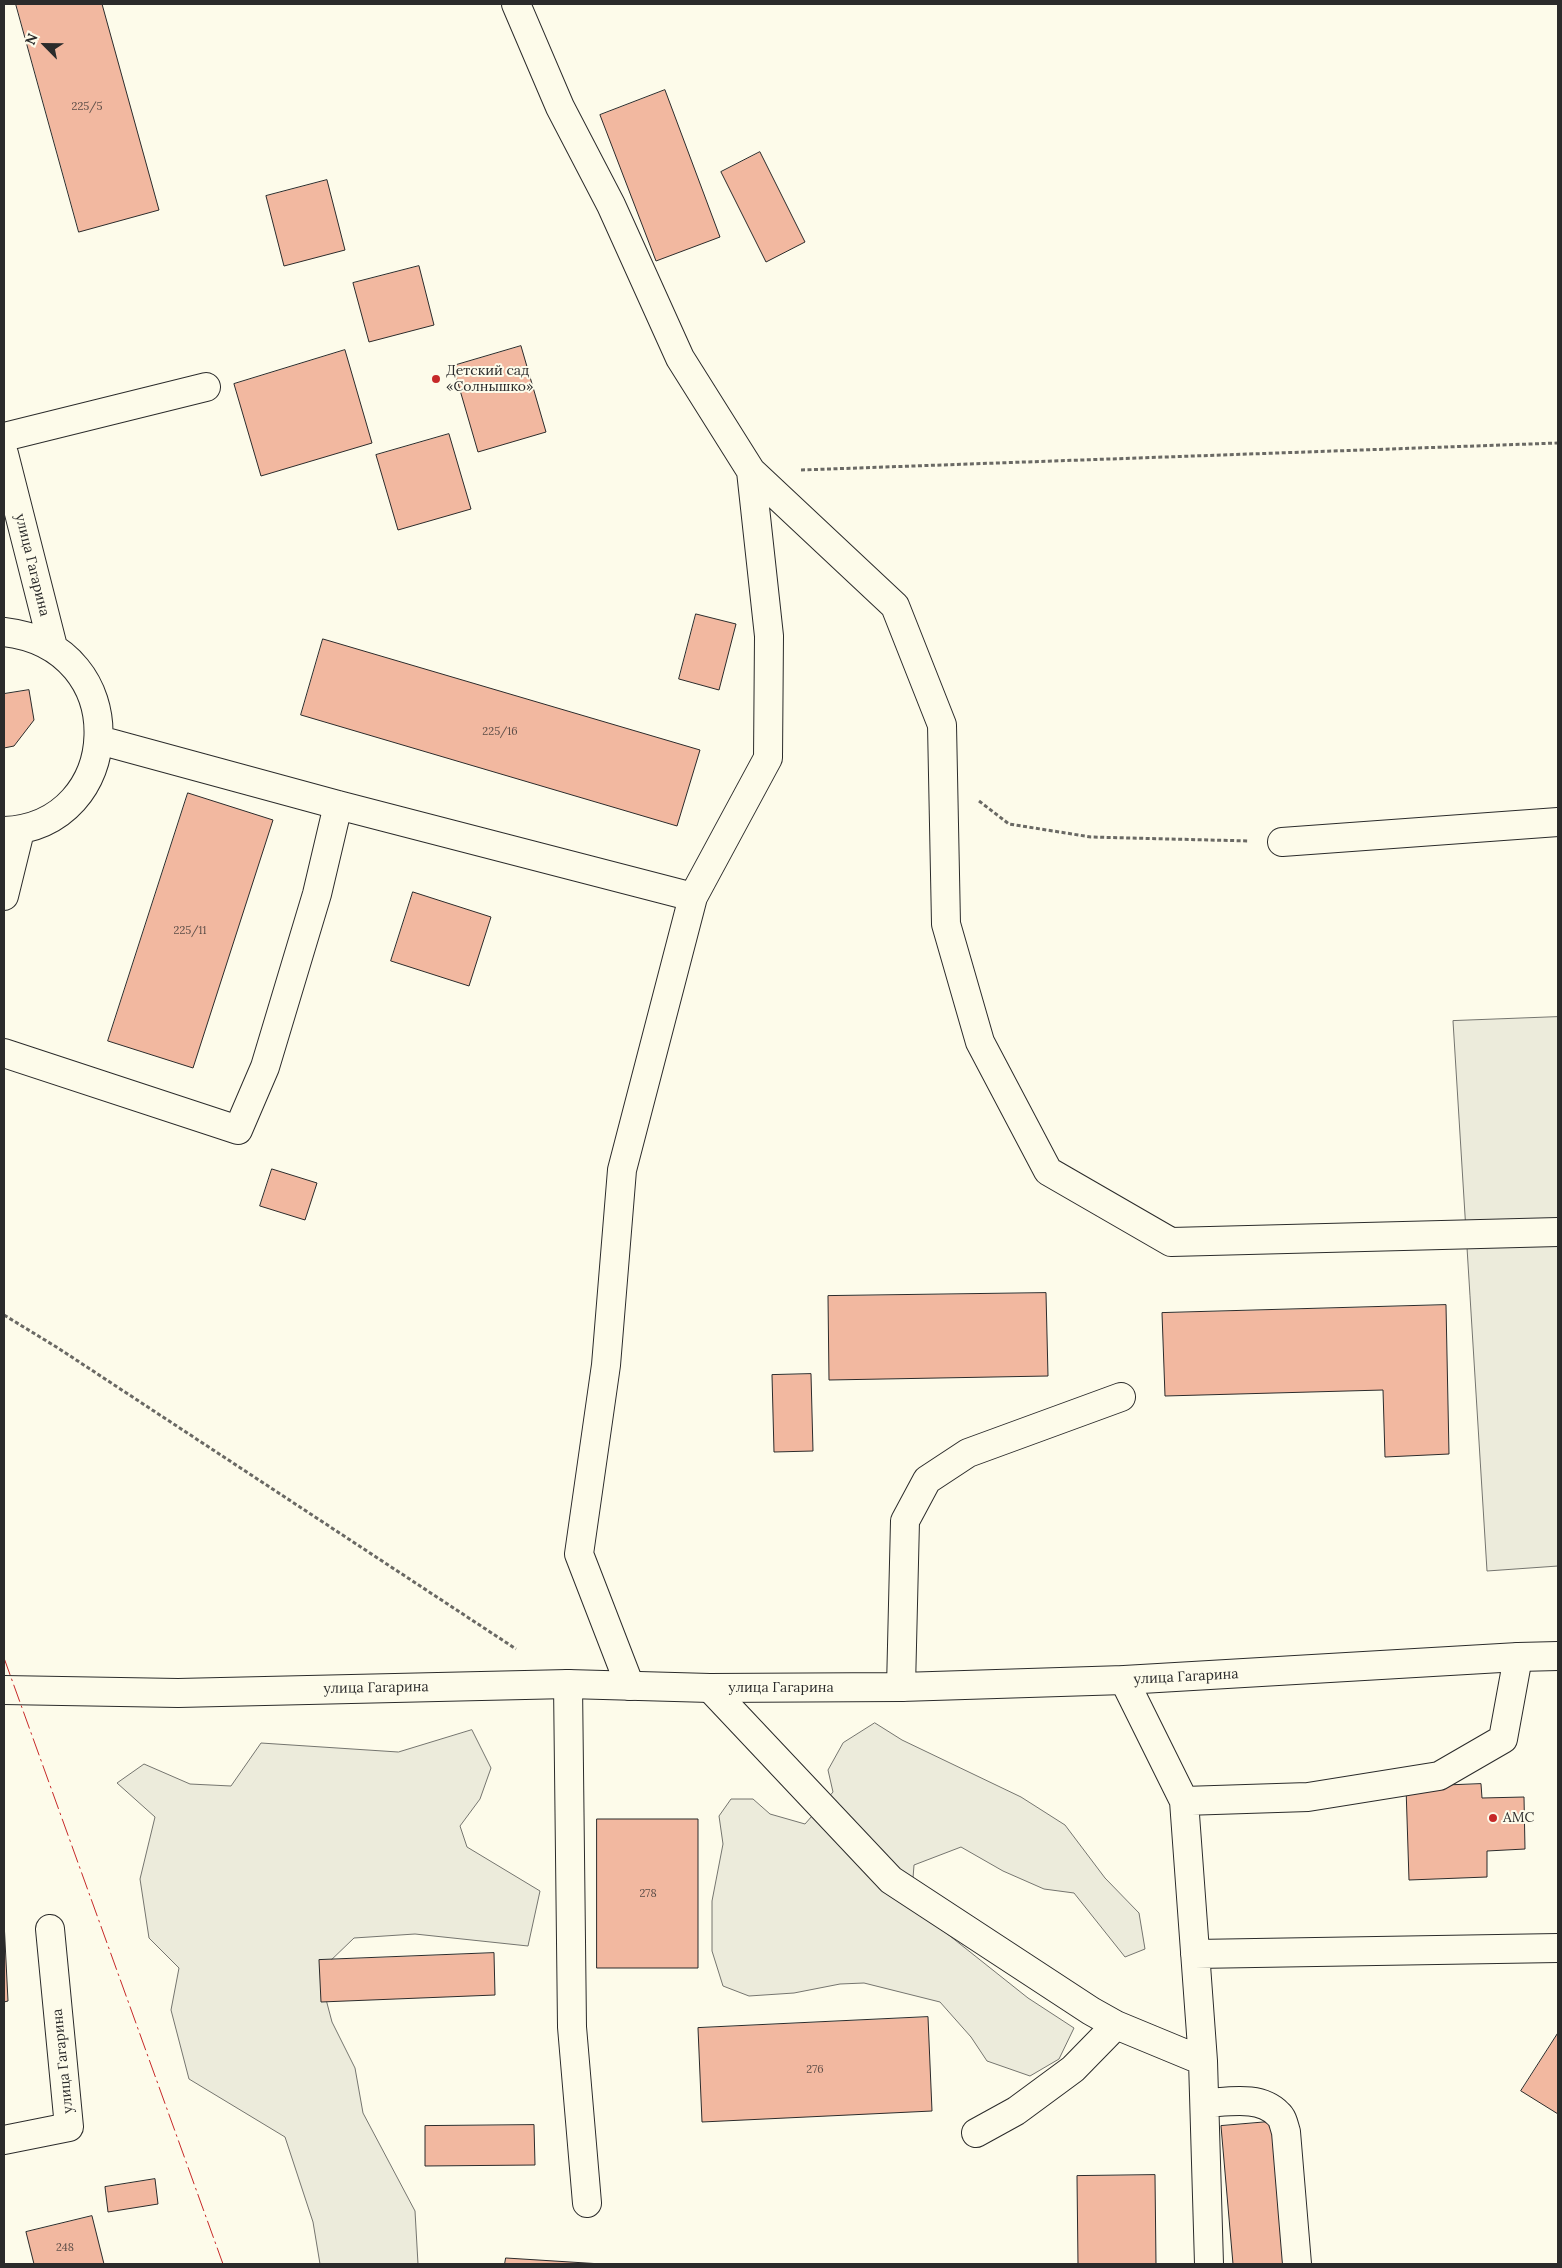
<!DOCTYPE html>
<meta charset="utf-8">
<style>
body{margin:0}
#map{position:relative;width:1562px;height:2268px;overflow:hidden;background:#fdfbea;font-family:Lora,serif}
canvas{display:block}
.frame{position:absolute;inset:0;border:5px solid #2b2b2b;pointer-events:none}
.north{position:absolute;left:20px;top:20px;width:50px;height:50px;-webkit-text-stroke:4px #fdfbea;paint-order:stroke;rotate:293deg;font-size:14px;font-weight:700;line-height:20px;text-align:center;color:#2b2b2b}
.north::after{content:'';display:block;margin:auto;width:18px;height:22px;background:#2b2b2b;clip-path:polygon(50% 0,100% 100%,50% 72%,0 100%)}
</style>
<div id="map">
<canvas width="1562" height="2268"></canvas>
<div class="frame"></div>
<div class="north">N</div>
</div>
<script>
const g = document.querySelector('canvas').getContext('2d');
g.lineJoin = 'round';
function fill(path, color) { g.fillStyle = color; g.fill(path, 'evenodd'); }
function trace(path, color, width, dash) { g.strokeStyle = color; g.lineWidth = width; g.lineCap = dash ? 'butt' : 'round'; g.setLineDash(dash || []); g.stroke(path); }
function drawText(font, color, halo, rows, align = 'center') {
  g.font = font + ' Lora,serif'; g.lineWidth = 4; g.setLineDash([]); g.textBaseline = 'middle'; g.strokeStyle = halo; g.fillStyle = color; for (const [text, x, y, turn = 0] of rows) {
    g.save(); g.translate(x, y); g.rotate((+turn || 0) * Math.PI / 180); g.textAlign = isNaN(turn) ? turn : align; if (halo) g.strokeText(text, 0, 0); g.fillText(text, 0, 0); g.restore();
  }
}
const green = new Path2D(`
 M1558 1017V1566L1487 1571 1453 1021Z
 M875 1723 902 1740 1021 1797 1065 1825 1105 1878 1139 1913 1145 1949 1125 1957 1074 1893 1044 1889 1003 1871 961 1847 914 1865 911 1905 1028 1998 1074 2028 1059 2059 1030 2076 987 2061 971 2037 940 2002 864 1983 840 1984 794 1993 749 1996 723 1986 712 1951V1901L723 1844 719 1816 731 1799H753L770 1814 805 1824 833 1792 828 1770 843 1743Z
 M472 1730 491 1768 480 1799 460 1826 467 1847 540 1891 528 1946 415 1934 354 1938 327 1964 323 1988 332 2022 355 2068 363 2113 415 2211 418 2264H320L313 2222 285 2137 189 2079 171 2010 179 1968 149 1938 140 1879 155 1817 117 1783 144 1764 190 1784 231 1786 261 1743 398 1752Z`);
const building = new Path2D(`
 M16 4H102L159 210 79 232Z
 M665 90 720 237 656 261 600 115Z
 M760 152 805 242 766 262 721 172Z
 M327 180 345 250 284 266 266 196Z
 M419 266 434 325 369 342 353 283Z
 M521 346 546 432 478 452 453 366Z
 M345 350 372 443 261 476 234 384Z
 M449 434 471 509 398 530 376 455Z
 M696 614 736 624 719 690 679 679Z
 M323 639 700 750 677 826 301 715Z
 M29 690 34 720 14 746 4 748V694Z
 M188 793 273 820 193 1068 108 1041Z
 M413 892 491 917 469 986 391 961Z
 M272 1169 317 1183 305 1220 260 1206Z
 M1046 1293 1048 1376 829 1380 828 1296Z
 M1446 1305 1449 1454 1385 1457 1383 1390 1165 1396 1162 1313Z
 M811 1374 813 1451 774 1452 772 1375Z
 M1481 1784 1482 1798 1524 1797 1525 1849 1487 1851V1877L1409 1880 1406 1787Z
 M597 1819H698V1968H597Z
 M4 1921 8 2001 4 2002Z
 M494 1953 495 1995 321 2002 319 1960Z
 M928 2017 932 2111 702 2122 698 2028Z
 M1558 2033V2114L1521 2091Z
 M1280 2121 1292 2264H1233L1221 2126Z
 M534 2125 535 2165 425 2166V2126Z
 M1155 2175 1156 2264H1078L1077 2176Z
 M155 2179 158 2204 108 2212 105 2187Z
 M92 2216 104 2264H34L26 2232Z
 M506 2258 602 2264H505Z`);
const path = new Path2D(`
 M801 470 1558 443
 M979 801 1009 824 1091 837 1249 841
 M4 1315 58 1348 516 1649`);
const minor = new Path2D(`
 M516 4 560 107 611 205 680 358 751 471 895 606 942 725 946 924 980 1042 1048 1171 1171 1242 1558 1232
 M4 437 206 387
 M4 454 53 647
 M4 632C135 647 125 826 4 831
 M99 740 338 805 693 897 622 1170 606 1365 579 1554 630 1686
 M1282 842 1558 822
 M4 896 20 831
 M693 897 768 758 769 636 751 471
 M4 1053 238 1130 265 1067 317 894 338 805
 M1124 1680 1184 1801 1203 2061 1209 2264
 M568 1684 572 2027 587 2203
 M901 1687 905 1521 927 1480 968 1453 1121 1397
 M710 1688 891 1880 1091 2011 1116 2025 1203 2061
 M1184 1801 1308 1797 1439 1776 1503 1739 1518 1657
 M1195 1954 1558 1948
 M1205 2103C1228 2102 1260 2095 1278 2114 1283 2118 1284 2126 1286 2132L1297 2264
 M976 2133 1016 2111 1073 2069 1116 2025
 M4 2140 69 2127 50 1929`);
const major = new Path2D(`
 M4 1690 178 1693 568 1684 710 1688 901 1687 1124 1680 1518 1657 1558 1656`);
const power = new Path2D(`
 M4 1658 223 2264`);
const markers = [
 [436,379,5,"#c62828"],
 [1493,1818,5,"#c62828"]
];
const numberNames = [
 ["225/5",87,107],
 ["225/16",500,732],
 ["225/11",190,931],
 ["278",648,1894],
 ["276",815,2070],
 ["248",65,2248]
];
const poiNames = [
 ["Детский сад",446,371],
 ["«Солнышко»",446,387],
 ["AMC",1503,1818]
];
const streetNames = [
 ["улица Гагарина",32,565,76],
 ["улица Гагарина",1186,1677,-3],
 ["улица Гагарина",376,1688,-1],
 ["улица Гагарина",781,1688],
 ["улица Гагарина",63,2061,-96]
];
fill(green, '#ecebdb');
trace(green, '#74746e', 1);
fill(building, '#f2b8a0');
trace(building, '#2b2b2b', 1);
trace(minor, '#2b2b2b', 30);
trace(major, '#2b2b2b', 30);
trace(path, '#6a6964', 3, [4, 2.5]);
trace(minor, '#fdfbea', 28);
trace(major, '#fdfbea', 28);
trace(power, '#c62828', 1, [18, 4, 2.5, 4]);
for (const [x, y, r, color] of markers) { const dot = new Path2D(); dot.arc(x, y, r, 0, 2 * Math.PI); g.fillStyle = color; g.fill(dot); trace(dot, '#fdfbea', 2); }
drawText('11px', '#5d4e48', null, numberNames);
drawText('14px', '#2b2b2b', '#fdfbea', poiNames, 'left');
drawText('14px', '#2b2b2b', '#fdfbea', streetNames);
</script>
